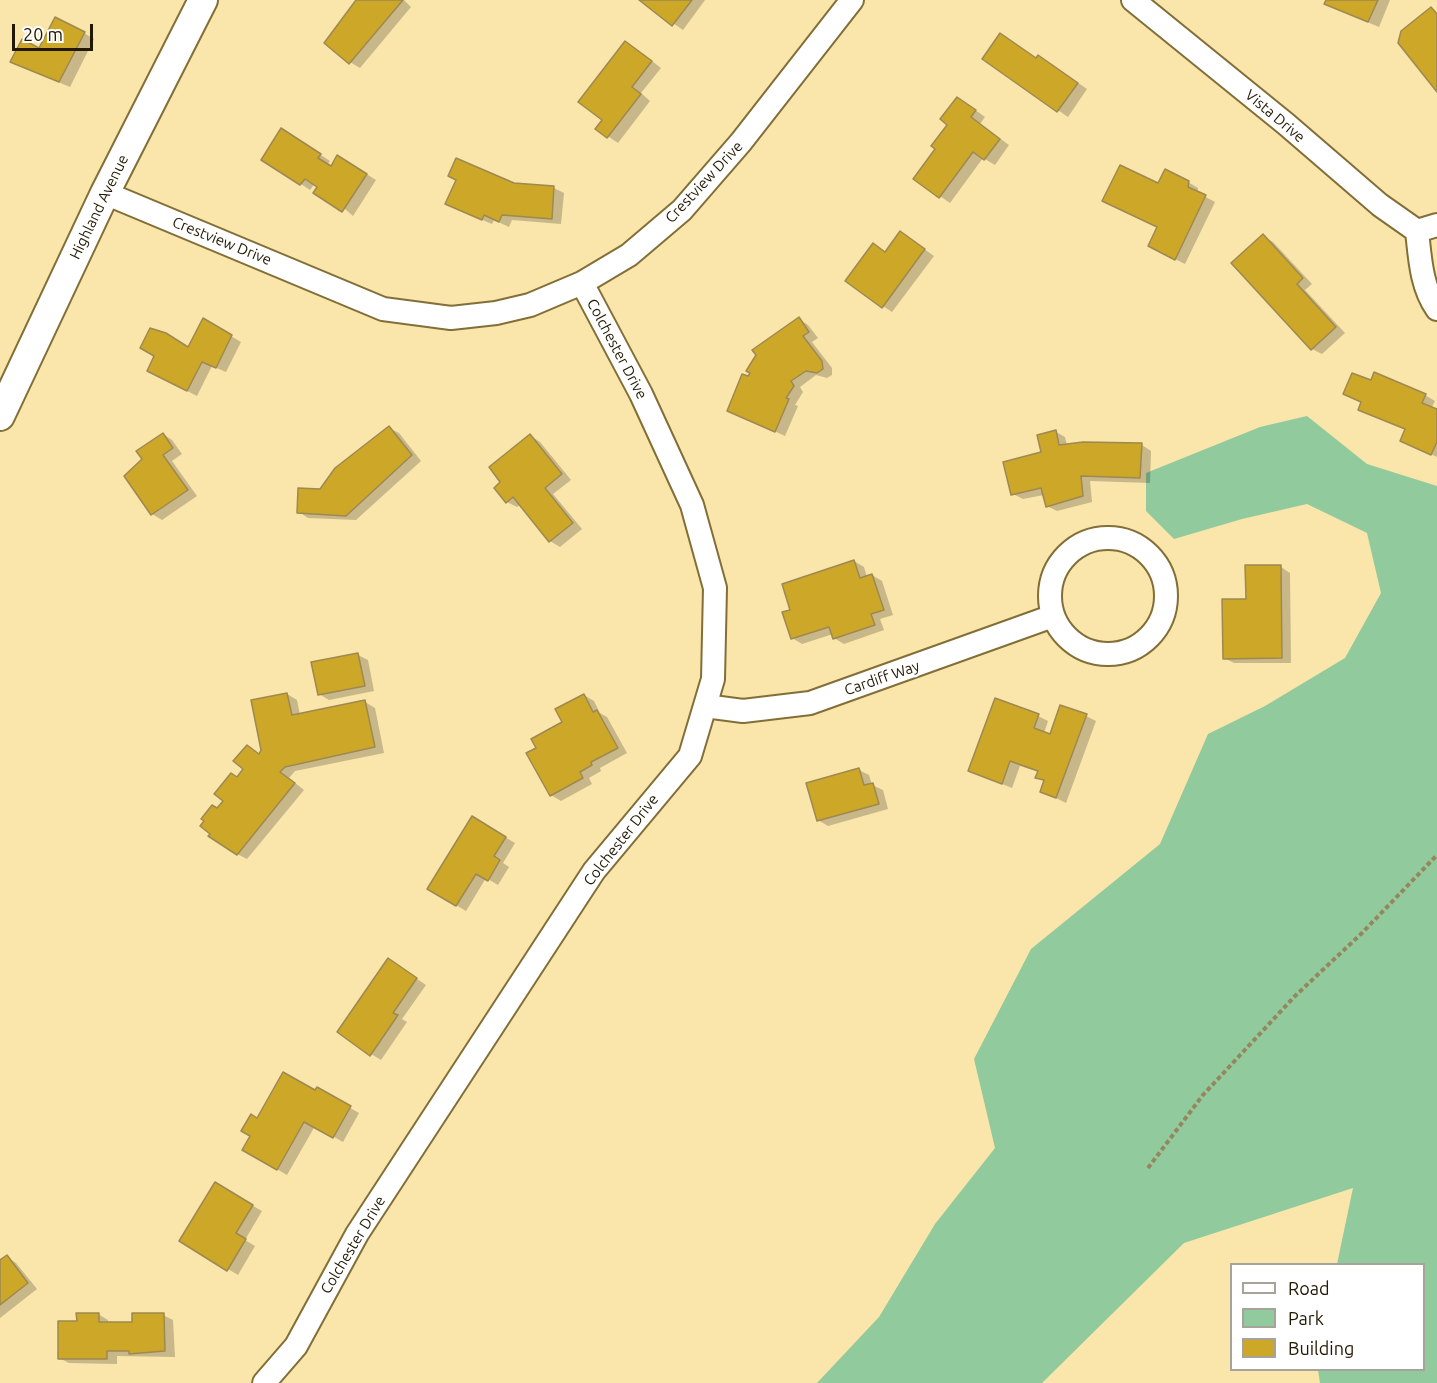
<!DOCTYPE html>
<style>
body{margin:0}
#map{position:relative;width:1437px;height:1383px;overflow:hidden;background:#fae5ab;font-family:Ubuntu,sans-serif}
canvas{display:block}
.legend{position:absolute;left:1230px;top:1263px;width:195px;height:108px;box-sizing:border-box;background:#fff;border:2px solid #a6a39a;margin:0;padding:8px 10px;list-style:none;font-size:18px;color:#211903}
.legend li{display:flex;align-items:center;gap:12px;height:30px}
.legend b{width:30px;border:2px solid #a6a39a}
.scale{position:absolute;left:12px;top:24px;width:81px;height:27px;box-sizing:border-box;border:3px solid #211903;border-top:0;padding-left:8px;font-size:18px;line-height:21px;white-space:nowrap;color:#211903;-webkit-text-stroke:4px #fff;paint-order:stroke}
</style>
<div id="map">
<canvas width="1437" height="1383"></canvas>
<ul class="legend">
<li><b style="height:8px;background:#fff"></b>Road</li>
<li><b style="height:16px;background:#91ca9d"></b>Park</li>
<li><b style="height:16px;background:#cda728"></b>Building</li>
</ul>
<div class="scale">20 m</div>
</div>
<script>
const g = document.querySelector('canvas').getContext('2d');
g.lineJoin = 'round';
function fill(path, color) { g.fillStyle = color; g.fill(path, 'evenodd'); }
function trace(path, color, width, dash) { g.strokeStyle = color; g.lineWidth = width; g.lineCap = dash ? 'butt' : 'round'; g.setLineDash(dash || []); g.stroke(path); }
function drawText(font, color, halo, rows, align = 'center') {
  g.font = font + ' Ubuntu,sans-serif'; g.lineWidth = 5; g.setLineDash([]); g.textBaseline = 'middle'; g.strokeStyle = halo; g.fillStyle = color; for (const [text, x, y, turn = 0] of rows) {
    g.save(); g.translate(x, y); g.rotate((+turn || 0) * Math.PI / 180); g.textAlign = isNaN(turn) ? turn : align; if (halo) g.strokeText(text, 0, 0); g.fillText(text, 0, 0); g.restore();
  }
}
const green = new Path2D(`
 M1307 416 1367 464 1437 486V1383H1320L1318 1370H1424V1264H1337L1353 1188 1184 1243 1042 1383H817L879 1317 935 1224 995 1148 974 1059 1031 949 1160 844 1208 734 1265 706 1345 658 1381 593 1367 533 1307 504 1242 519 1174 539 1146 511V473L1260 427Z`);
const shadow = new Path2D(`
 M359 0H404L411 7 360 68 350 62Z
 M705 0 683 30 641 1V0Z
 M1328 0H1390L1379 27 1336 9 1326 4Z
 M84 33 94 39 70 87 22 67 40 50Z
 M635 48 661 68 641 93 650 101 618 143 597 129 604 120Z
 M984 59 1037 60 1048 62 1087 89 1068 117Z
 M967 104 985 117 980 124 1009 145 995 165 983 158 950 203 915 179Z
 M292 136 330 161 327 165 331 167 347 162 376 180 353 216 315 183 310 190 301 184Z
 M1188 182 1198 188V193L1215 202 1185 264 1159 251V185Z
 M514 184 554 188 564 193 561 224 512 220 509 227 494 220 492 224 457 209Z
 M1263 236 1273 242 1312 284 1305 290 1345 333 1322 354 1312 349Z
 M910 239 934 256 892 312 883 306 874 245 886 253Z
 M799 319 808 325 818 338 812 342 832 368V375L827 378 816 375 800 387 803 392 795 405 798 406 785 436 728 410 748 378Z
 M204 320 241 342 226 372 212 366 197 396 158 376 189 349Z
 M1345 394 1425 395 1435 401 1431 409 1437 411V457L1402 441 1406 430 1360 409 1363 403Z
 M389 428 399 433 421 461 356 520 308 518 299 512Z
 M1056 432 1065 437 1067 445H1142L1151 451 1150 483 1090 481 1092 502 1057 511 1047 506 1044 495 1023 499 1013 494Z
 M163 434 172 440 182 454 172 461 197 496 162 520 152 514 126 476 144 459Z
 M531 436 540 442 571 480 553 494 582 529 560 547 550 541 521 504 517 507 507 502Z
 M854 561 864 567 867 577 872 575 882 581 893 615 880 619 884 630 844 644 834 638 833 634 802 644 792 638V611Z
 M1281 567 1290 573 1291 663H1234L1224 658Z
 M358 655 368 660 374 691 329 700 319 694Z
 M287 694 297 700 300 715 365 702 375 708 384 753 295 771 289 778 304 790 247 859 237 854 218 810 245 769 247 747 260 755Z
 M584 695 594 701 600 713 607 717 627 753 600 768 601 771 589 778 592 784 561 801 551 795 538 748 564 723Z
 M1038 716 1048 721 1044 733 1051 736 1086 716 1096 721 1066 803 1042 791 1045 782 1037 777 1039 772 1020 766 1012 788 970 771Z
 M859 770 869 775 872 785 883 790 888 809 828 826 818 820Z
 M473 818 515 843 503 863 509 867 498 885 486 878 466 911 429 889Z
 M398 966 426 985 402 1019 407 1022 381 1060 371 1054Z
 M317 1089 359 1113 343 1142 315 1126 287 1175 244 1150 257 1120 315 1092Z
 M215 1184 262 1211 245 1240 255 1246 238 1275 181 1241Z
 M7 1257 16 1263 37 1289 0 1318V1262Z
 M98 1314 108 1320V1323H133L163 1315 173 1320 175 1357 117 1356V1364L69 1363 59 1358 78 1323Z`);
const building = new Path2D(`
 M356 0H403L349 64 324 43Z
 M639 0H692L672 26Z
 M1326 0H1378L1368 22 1324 4Z
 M1431 7 1437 14V92L1398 43 1401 31Z
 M55 17 85 32 59 82 10 62 22 39 39 48Z
 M1000 33 1036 58 1038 55 1078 83 1057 112 982 59Z
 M625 41 652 61 632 87 641 94 607 138 595 129 602 120 578 102Z
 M957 97 976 110 971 117 1000 139 984 160 973 152 939 198 913 179 935 149 931 146 947 125 940 119Z
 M281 128 321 154 318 158 331 166 337 155 367 174 342 212 313 193 317 187 305 179 300 185 261 160Z
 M456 158 514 183 554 186 552 219 502 215 499 222 484 215 482 220 445 204 456 180 448 176Z
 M1120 165 1158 183 1165 169 1189 181 1188 187 1206 195 1175 260 1148 246 1157 227 1102 201Z
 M900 231 925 249 882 308 845 281 873 243 885 252Z
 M1263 234 1303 278 1297 284 1336 327 1311 350 1231 263Z
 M799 317 809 332 803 336 822 361 823 369 817 373 806 371 791 381 794 386 786 398 789 399 775 432 727 411 742 374 748 376 750 373 746 371 756 355 752 350Z
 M203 318 232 335 216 368 202 362 187 391 147 371 154 356 140 348 150 328 166 333 188 347Z
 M1374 372 1426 394 1422 403 1437 409V442L1431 455 1400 441 1405 429 1358 410 1361 402 1343 394 1352 373 1371 380Z
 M389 426 412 455 346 516 297 513 298 488 320 489 335 468Z
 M1056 430 1059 445 1083 442 1142 443 1140 478 1081 476 1083 496 1046 507 1041 488 1011 495 1003 462 1041 452 1037 435Z
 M163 433 173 448 163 455 188 490 151 515 124 476 142 459 136 451Z
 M530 434 562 474 545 488 573 523 549 542 513 497 506 503 494 488 500 482 489 467Z
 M854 560 860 578 872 574 884 610 871 614 875 625 833 639 829 627 791 639 782 612 790 610 782 584Z
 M1245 565H1281L1282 658 1223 659 1222 599H1246Z
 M358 653 365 686 318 695 311 662Z
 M287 693 292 715 365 700 375 747 285 767 280 772 295 783 237 855 208 836 210 834 200 826 204 821 201 819 212 805 217 808 223 801 214 794 231 773 237 777 243 769 233 761 247 745 259 754 261 750 251 700Z
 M584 694 593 712 597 710 618 748 591 762 592 765 580 772 583 778 550 796 526 753 536 748 531 739 562 722 555 709Z
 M995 698 1039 714 1034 728 1050 734 1060 705 1087 714 1056 798 1040 792 1044 780 1035 778 1038 771 1010 761 1002 784 968 771Z
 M859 768 864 785 873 783 879 804 817 821 806 783Z
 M472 816 506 837 494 856 500 860 488 881 476 874 456 906 427 889Z
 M388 958 417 978 393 1013 398 1015 370 1056 337 1032Z
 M283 1072 315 1090 317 1087 351 1106 333 1138 304 1122 277 1170 242 1150 250 1136 241 1131 251 1114 257 1118Z
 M215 1182 253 1205 236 1233 246 1239 227 1271 179 1241Z
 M7 1255 28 1283 0 1305V1260Z
 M76 1313H99V1322H132V1313H164L165 1351 129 1354V1351H107V1359H58V1321H77Z`);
const path = new Path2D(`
 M1148 1168 1203 1095 1294 997 1362 933 1437 855`);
const minor = new Path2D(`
 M1133 0 1286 124 1380 205 1417 231
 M105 193 383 309 451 318 496 313 530 305 582 283 629 255 682 210 741 142 852 0
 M1437 225 1417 231C1420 258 1421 286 1437 309
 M1050 596a58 58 0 1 1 116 0a58 58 0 1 1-116 0Z
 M705 706 743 711 810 703 1053 616
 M264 1383 296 1346 357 1234 594 871 690 756 713 679 715 588 692 505 641 394 582 283`);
const tertiary = new Path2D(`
 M0 416 105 193 203 0`);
const streetNames = [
 ["Vista Drive",1275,116,40],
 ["Crestview Drive",704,182,-47],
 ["Highland Avenue",99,207,-64],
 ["Crestview Drive",222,241,22],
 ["Colchester Drive",617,349,62],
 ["Cardiff Way",882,678,-19],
 ["Colchester Drive",621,840,-52],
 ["Colchester Drive",353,1245,-59]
];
fill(green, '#91ca9d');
fill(shadow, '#0003');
fill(building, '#cda728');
trace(building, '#9d8952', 1.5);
trace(minor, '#826f38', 26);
trace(tertiary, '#826f38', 32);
trace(path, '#95865d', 4, [4.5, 3]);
trace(minor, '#fff', 22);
trace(tertiary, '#fff', 28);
drawText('15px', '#211903', '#fff', streetNames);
</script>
